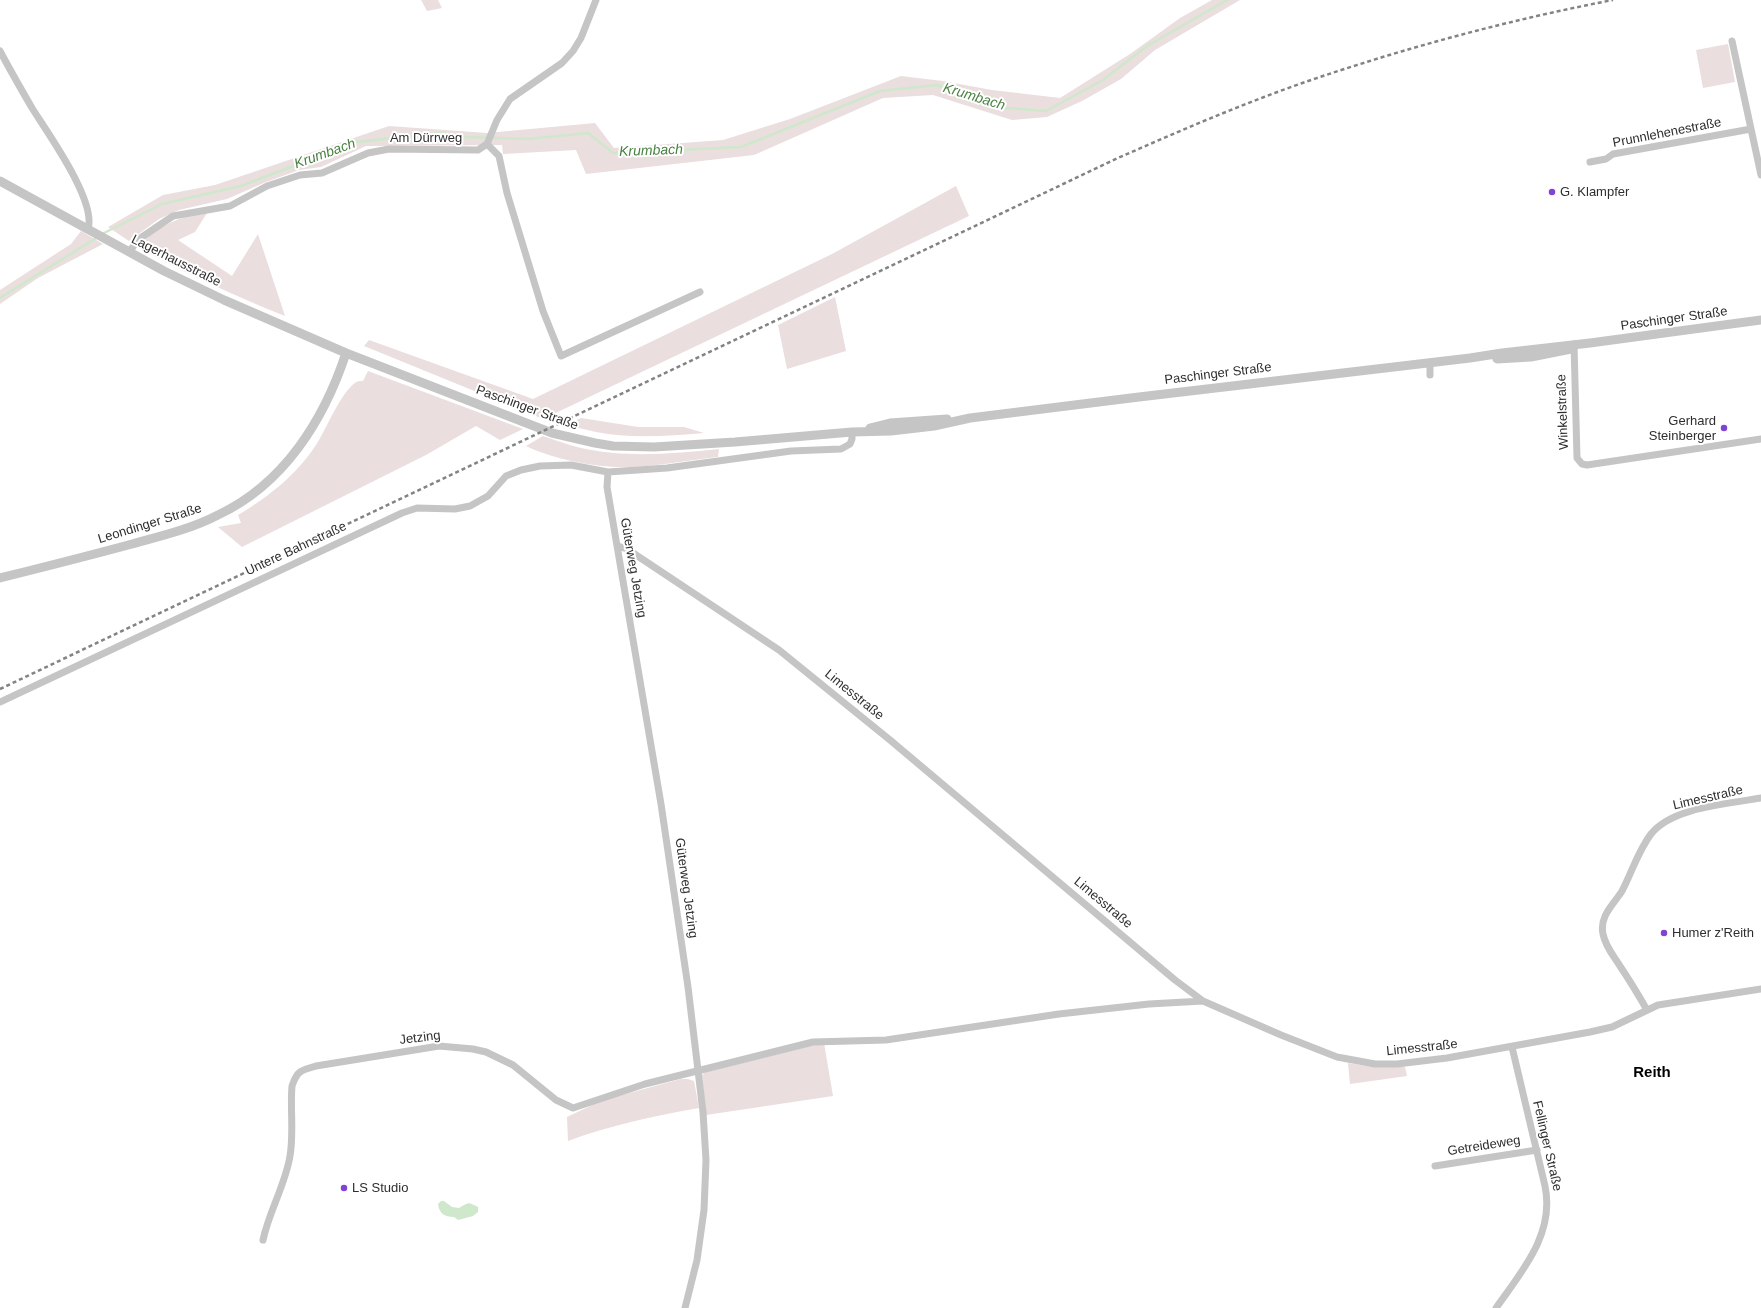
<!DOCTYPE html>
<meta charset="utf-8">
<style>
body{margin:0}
canvas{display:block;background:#fff}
</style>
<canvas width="1761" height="1308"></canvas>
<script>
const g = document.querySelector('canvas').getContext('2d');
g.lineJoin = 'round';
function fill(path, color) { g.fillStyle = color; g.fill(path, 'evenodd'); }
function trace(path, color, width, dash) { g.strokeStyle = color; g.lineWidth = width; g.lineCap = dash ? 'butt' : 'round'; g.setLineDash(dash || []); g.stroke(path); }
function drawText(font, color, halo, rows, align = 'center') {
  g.font = font + ' Arial,sans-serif'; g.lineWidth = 4; g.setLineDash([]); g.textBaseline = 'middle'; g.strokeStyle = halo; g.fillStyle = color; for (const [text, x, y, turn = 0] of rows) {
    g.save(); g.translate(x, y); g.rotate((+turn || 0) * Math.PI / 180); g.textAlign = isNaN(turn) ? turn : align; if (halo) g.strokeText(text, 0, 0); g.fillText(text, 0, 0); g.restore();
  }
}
const green = new Path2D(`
 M421 0H438L442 8 427 11Z
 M1212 0H1240L1155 50 1121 79 1082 101 1047 117 1012 120 933 95 883 98 754 155 586 174 576 150 503 154 502 145 366 146 321 167 299 170 266 182 227 199 179 210 159 219 129 241 108 227 163 195 215 185 389 126 487 133 595 123 614 148 723 140 790 119 901 76 943 81 992 90 1060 98 1130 54 1180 18Z
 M1728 44 1735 82 1703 88 1696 50Z
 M956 186 969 216 543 419 364 346 369 340 533 399 832 254Z
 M207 213 195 232 178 240 232 276 258 234 285 316C235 296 187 274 139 248 143 236 173 220 185 217 192 215 200 215 207 213Z
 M81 231 103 244 38 278 0 304V290L71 244Z
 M835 297 846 351 787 369 778 325Z
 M368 371 523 429 500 440 476 426 426 455 242 547 218 527 241 523 238 515C270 496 300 472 319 440 328 425 341 393 355 383 357 381 360 381 363 381Z
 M581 418 638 427H684L704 433C669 436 630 439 596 432 586 430 576 427 566 425Z
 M543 436C556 440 568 445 581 448 626 458 673 454 719 449L718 457C689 460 659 466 630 467 598 468 555 460 526 446Z
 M824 1043 833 1096 706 1115 702 1075 707 1070 810 1045Z
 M1348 1063 1374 1067H1405L1407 1076 1350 1084Z
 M681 1079H688L694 1081 699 1108C654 1116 611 1125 568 1141L567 1117 603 1100Z`);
const water = new Path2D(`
 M441 1201H444L452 1207 459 1208C470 1202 467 1202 478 1207V1212L473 1216 458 1220 454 1217C444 1217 439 1213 438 1204Z`);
const stream = new Path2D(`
 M102 234 162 204 241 186 356 142 440 133 464 137 528 139 588 133 613 153 741 147 880 91 937 85 1007 108 1046 111 1103 80 1147 46 1227 0
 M0 298 98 237`);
const minor = new Path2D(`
 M1732 41 1761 175
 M0 51C10 70 21 89 32 108 47 132 97 201 88 229
 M487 144 499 156 507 193 543 311 561 356 700 292
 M1590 162 1606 159 1613 154 1751 129
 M129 252 139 239 173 216 230 206 267 186 300 175 322 173 368 153 389 149 478 150 487 144 497 120 510 99 562 63 573 51 581 38 596 0
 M1574 344 1577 458 1582 464 1587 465 1761 439
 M1430 363V375
 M608 472 607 487 661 804 688 987 703 1112 706 1160 704 1210 697 1260 685 1308
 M618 546 627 549 779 650 890 740 1175 980 1203 1001 1281 1035 1337 1057 1375 1064H1397L1447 1058 1590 1032 1612 1027 1658 1005 1761 989
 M0 702 402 513 417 508 455 509 470 506 488 496 506 476 521 470 540 466 571 465 608 472 667 468 791 451 841 449 850 444 852 439V432
 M1647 1010C1638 994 1628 978 1618 963 1612 954 1605 945 1603 934 1599 916 1614 904 1622 891 1632 872 1638 851 1651 834 1672 807 1728 804 1761 798
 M1435 1166 1537 1150
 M263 1240C269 1211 285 1186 290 1156 294 1133 290 1109 292 1086 297 1071 301 1070 316 1066L439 1046 473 1049 486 1052 513 1065 556 1100 573 1108 645 1084 813 1042 886 1040 1059 1014 1149 1004 1203 1001
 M1496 1308C1522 1271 1555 1234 1545 1186L1512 1047`);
const tertiary = new Path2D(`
 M0 181 164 271 224 300 346 353 552 433 595 443 613 446 654 447 735 442 852 432 891 431 934 426 970 418 1139 397 1470 358 1502 353 1590 343 1761 320
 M1497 359 1531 357 1571 349
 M870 428 890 423 947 419
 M0 578C44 567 88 556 132 544 161 536 191 529 218 515 284 484 324 420 346 353`);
const rail = new Path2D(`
 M0 689 1118 158C1184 129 1251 100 1320 77 1416 45 1514 19 1613 0`);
const markers = [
 [1552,192,4,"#8043d3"],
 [1724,428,4,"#8043d3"],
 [1664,933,4,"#8043d3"],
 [344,1188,4,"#8043d3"]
];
const streetNames = [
 ["Prunnlehenestraße",1667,133,-11],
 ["Am Dürrweg",426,138],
 ["Lagerhausstraße",176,261,27],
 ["Paschinger Straße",1674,319,-8],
 ["Paschinger Straße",1218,374,-7],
 ["Paschinger Straße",527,408,20],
 ["Winkelstraße",1563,412,-92],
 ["Leondinger Straße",150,524,-17],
 ["Untere Bahnstraße",296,549,-25],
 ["Güterweg Jetzing",633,568,80],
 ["Limesstraße",854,695,39],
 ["Limesstraße",1708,798,-13],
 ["Güterweg Jetzing",686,888,82],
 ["Limesstraße",1103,903,40],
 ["Jetzing",420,1038,-7],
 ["Limesstraße",1422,1048,-6],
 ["Getreideweg",1484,1146,-9],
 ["Fellinger Straße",1547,1146,77]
];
const poiNames = [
 ["G. Klampfer",1560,192],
 ["Gerhard",1716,421,"right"],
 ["Steinberger",1716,436,"right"],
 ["Humer z'Reith",1672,933],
 ["LS Studio",352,1188]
];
const waterNames = [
 ["Krumbach",974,97,17],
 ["Krumbach",651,151,-2],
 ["Krumbach",325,154,-20]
];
const quarterNames = [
 ["Reith",1652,1073]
];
fill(green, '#eadede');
fill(water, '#cfe8cc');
trace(stream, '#cfe8cc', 2.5);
trace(minor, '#c5c5c5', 7);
trace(tertiary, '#c5c5c5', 9);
trace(rail, '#838383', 2.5, [4, 3]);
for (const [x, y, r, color] of markers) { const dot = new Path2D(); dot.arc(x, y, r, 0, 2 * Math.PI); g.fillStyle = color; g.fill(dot); trace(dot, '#fff', 1.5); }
drawText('13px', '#2e2e2e', '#fff', streetNames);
drawText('13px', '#2e2e2e', '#fff', poiNames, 'left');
drawText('italic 14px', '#498242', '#fff', waterNames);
drawText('bold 15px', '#000', '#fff', quarterNames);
</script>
